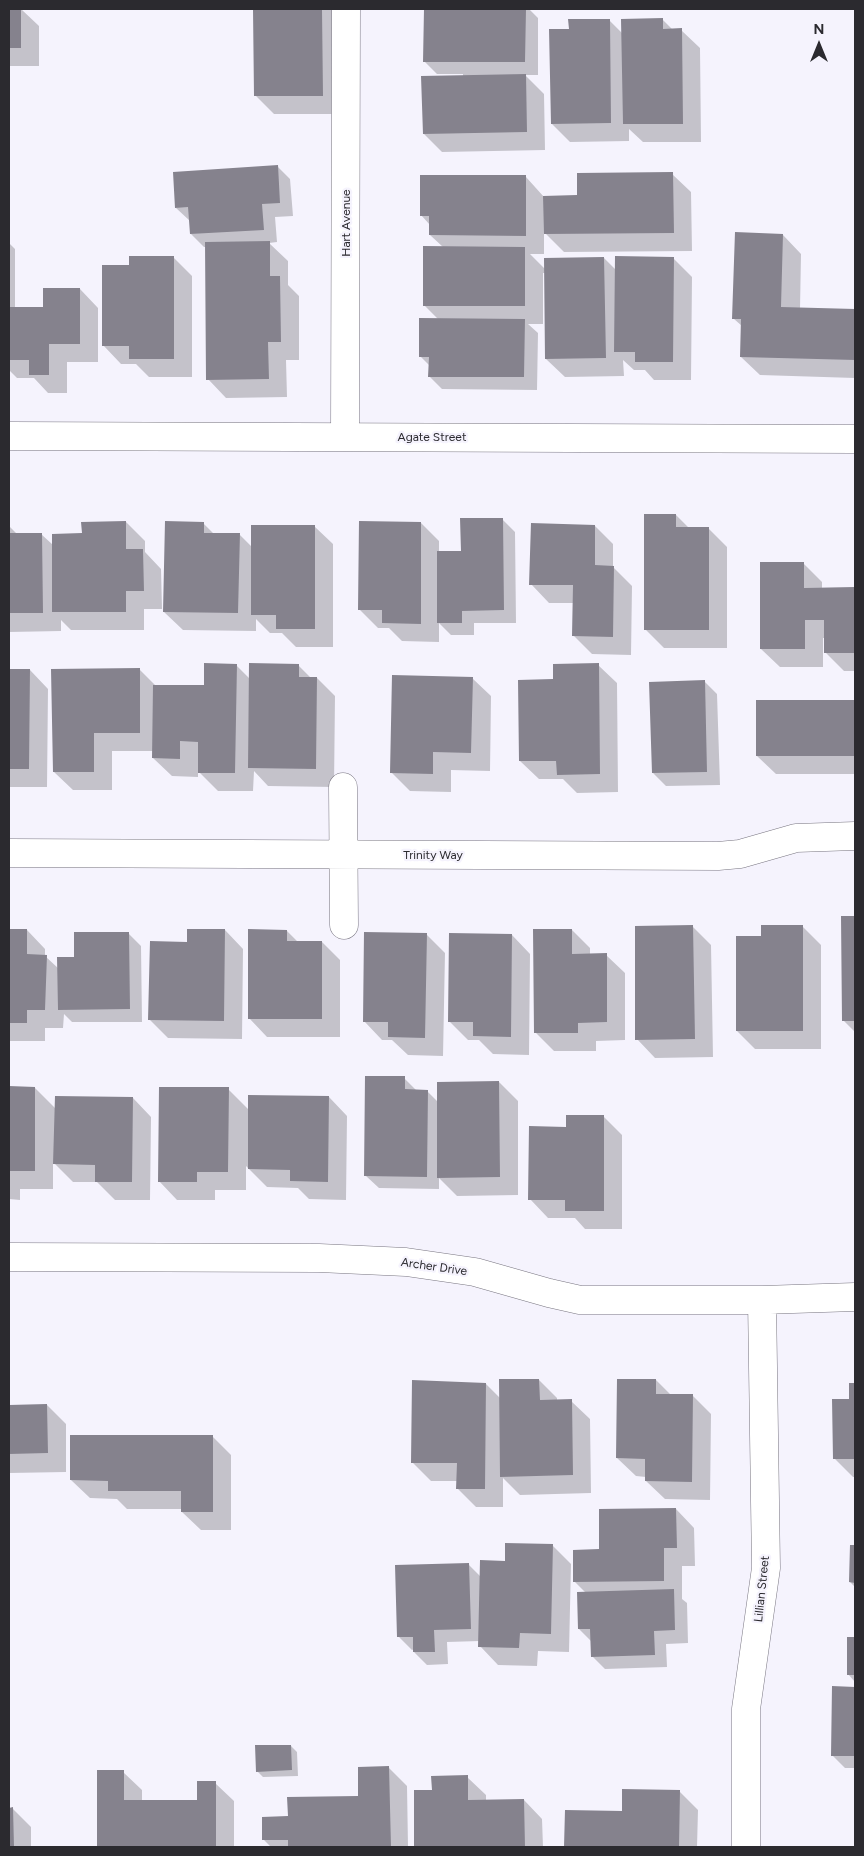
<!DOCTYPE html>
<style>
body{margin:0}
#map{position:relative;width:864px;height:1856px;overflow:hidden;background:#f5f3fd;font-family:Figtree,sans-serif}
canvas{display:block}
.frame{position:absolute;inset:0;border:10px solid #2b2a2f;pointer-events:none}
.north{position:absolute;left:794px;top:20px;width:50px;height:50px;-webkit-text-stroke:4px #f5f3fd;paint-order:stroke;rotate:0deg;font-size:14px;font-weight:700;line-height:20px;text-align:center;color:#2b2a2f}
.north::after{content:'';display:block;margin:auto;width:18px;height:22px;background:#2b2a2f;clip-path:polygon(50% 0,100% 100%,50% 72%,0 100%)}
</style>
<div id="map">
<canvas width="864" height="1856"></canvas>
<div class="frame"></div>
<div class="north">N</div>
</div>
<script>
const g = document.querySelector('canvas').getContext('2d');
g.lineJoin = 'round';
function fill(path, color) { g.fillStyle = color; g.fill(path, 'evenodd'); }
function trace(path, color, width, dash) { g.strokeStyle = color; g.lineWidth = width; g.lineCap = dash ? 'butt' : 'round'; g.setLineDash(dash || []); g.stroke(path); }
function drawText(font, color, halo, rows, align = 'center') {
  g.font = font + ' Figtree,sans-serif'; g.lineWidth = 4.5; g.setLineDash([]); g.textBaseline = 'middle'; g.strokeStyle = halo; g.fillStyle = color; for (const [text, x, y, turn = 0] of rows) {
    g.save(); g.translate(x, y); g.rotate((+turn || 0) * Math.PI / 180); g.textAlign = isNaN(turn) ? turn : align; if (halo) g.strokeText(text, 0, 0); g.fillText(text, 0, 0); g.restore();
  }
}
const shadow = new Path2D(`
 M9 9H21L39 26V66H9Z
 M254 9H340L341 114H274L256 96Z
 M425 9H529L538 18V75H525L544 94 545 150 442 152 424 134 463 77V74H437L424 61Z
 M662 19 673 30H681L700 48 701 142H643L629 129V141L570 142 552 124 570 30 609 20 622 33Z
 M277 166 290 179 293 216 275 217 277 242 269 243 288 261V285L299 296V360H286L287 397 226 398 208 379 206 247H204L191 234 190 221 176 208Z
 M672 174 691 192 692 251 564 252 544 232V254H530L545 269 604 258 616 270 673 258 692 277 691 380H654L645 370H634L623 360 624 376 565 377 546 359 545 273H543V324H528L538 333 537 390 442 389 429 376 430 366 420 356 439 320 424 305 443 247 430 235V225L421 215 526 177 544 197 578 196Z
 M783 235 801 254 800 309 855 310V378L760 375 741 357 742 326 734 319Z
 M9 243 15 249V309H44L80 289 98 308V362H67V393H48L34 378H17L9 370Z
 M173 257 192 276V377H149L136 364H121L103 345 130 266Z
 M676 515 689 528H708L727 547V648H664L645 629Z
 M502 519 515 532 516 623H474V635H451L439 623V642L402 641 389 628H378L359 609 421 523 439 541V553H462Z
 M126 522 145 541V552L161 569 162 609H144V630H71L61 620V631L9 632V526L17 534H41L53 545 83 534Z
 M203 523 214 534H239L252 547 314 526 333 544V647H296L282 633H270L256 619V631L183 630 164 612Z
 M595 526 613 544V567L632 586 631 655 592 654 573 635 574 603H549L531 584Z
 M803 563 822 582V589H855V671H844L825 652V638H823V667H780L761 649Z
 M236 665 250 679 298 665 311 678H317L335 696 334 787 268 786 254 771 253 791H218L198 771V777L172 776 153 758V751H112V790H73L54 772 139 669 156 686H205Z
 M598 665 617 683 618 792 577 793 563 779H539L520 761 555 680Z
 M9 670H30L48 689 47 787H9Z
 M472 678 491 696 490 771 451 770V792L410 791 391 772Z
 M704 681 717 694 720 785 666 786 653 773Z
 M757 701H855V774H776L757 756Z
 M843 917H855V1032L843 1020Z
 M693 927 711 945 713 1057 655 1058 637 1039Z
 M803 927 821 945V1049H755L737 1031 763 938Z
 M9 930H27L45 949V956L59 969 75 958 128 933 141 946 142 1022H72L64 1014 63 1028H45V1041H9Z
 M225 930 243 949 242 1039 168 1038 149 1019 188 943Z
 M572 930 590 948V955H606L625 973V1040L596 1041V1051H554L536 1033Z
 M287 931 298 942H322L340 960V1037H267L249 1018Z
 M426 934 445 953 443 1056 408 1055 392 1040H382L364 1021Z
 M512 935 530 954 529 1055 493 1054 479 1040H468L450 1022Z
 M404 1078 417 1091H427L438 1102 499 1082 518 1101V1195L457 1196 439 1178V1189L379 1188 366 1176Z
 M9 1088H35L56 1109 133 1098 151 1117 150 1200H115L97 1182H73L53 1162V1189H20V1200L9 1199Z
 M228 1089 249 1110 329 1097 347 1116 346 1200 309 1199 298 1188 267 1187 246 1166V1190H215V1200H177L159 1181Z
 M604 1117 622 1135V1229H585L575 1218H548L530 1199 568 1128Z
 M539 1380 557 1398V1401H571L590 1419 591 1493 520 1495 503 1478V1507H476L457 1488 458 1481H431L412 1462 486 1384 500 1398Z
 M656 1380 671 1395 693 1396 711 1414 710 1500 665 1499 646 1481V1477L636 1476 617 1458Z
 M850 1384H855V1477H853L834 1458 850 1400Z
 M47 1405 66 1424V1472L9 1473V1406Z
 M212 1436 231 1455V1530H201L182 1512V1509H127L117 1499 90 1498 71 1480Z
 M676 1509 694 1528 695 1566H682V1599L687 1603 688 1643 666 1644 667 1667 605 1669 592 1656 591 1641 579 1629 586 1593 574 1581 601 1550Z
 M552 1545 571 1564 569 1652 538 1651 537 1666 498 1665 480 1646V1641L447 1642 448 1664 427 1665 414 1652V1649L412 1650 399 1637 468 1564 481 1577Z
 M851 1546H855V1587L850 1582Z
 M848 1638H855V1682L848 1674Z
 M834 1688H855V1768H845L832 1755Z
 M291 1746 297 1752 298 1776 263 1777 257 1771Z
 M388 1767 407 1786 408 1847H271L264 1840 289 1817 359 1797Z
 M98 1772H123L142 1790V1801H199L215 1783 234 1801V1847H98Z
 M467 1777 486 1795V1801L524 1800 542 1819 543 1847H416L415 1791H433Z
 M679 1791 698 1810 697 1847H565L566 1811 624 1812Z
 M9 1809H13L31 1827V1847H9Z`);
const building = new Path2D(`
 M9 9H21V48H9Z
 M253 9H322L323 96H254Z
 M424 9H526L525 62H423Z
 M663 18V29L682 28 683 124H623L621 19Z
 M568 19H610L611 123 551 124 549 29H569Z
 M526 74 527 132 423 134 421 76Z
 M278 165 280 203 262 204 264 230 190 234 188 207 175 208 173 172Z
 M673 172 674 233 544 234 543 196 577 195V173Z
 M420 175H526V236L429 235V216H420Z
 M735 232 783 234 781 307 855 309V360L740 357 741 319H732Z
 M270 241V276H280L281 342H268L269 379 206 380 205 242Z
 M423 246 525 247V306H423Z
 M129 256H174V359H129V346H102V265H129Z
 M615 256 674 257 673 362H635V352H614Z
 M604 257 606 358 545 359 544 258Z
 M43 288H80V344H49V375H29V360H9V307H43Z
 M419 318 525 319 524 377H428L429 357H419Z
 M644 514H676V527H709V630H644Z
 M460 518H503L504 610 462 611V623H437V551H461Z
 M126 521V549H143L144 591H126V612H52V534L82 533 81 522Z
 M165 521 204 522V533H240L238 613 163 612Z
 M359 521 421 522V624L382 623V610H358Z
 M531 523 595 525V565L614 566 613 637 572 636 573 585H529Z
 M251 525H315V629H276V615H251Z
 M9 533H42L43 613H9Z
 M760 562H804V588L855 587V653H824V620H805V649H760Z
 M204 663 237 664 235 773H198V742L180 741V759L152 758 153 685H204Z
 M249 663 299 664V677H317L316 769 248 768Z
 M599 663 600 774 557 775 556 761H519L518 680 553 679V664Z
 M140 668V733H94V772H53L51 669Z
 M9 669H30L29 769H9Z
 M392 675 473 677 471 753 433 752V774L390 773Z
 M705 680 707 772 652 773 649 682Z
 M756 700H855L854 756H756Z
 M841 916H855V1021H842Z
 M693 925 695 1039 635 1040V926Z
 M761 925H803V1031H736V936H761Z
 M9 929H27V954L47 955 45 1010H27V1023H9Z
 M187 929H225L224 1021 148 1020 150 941 187 942Z
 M248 929 287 930V941H322V1019H248Z
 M533 929H572V954L607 953V1022L578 1023V1033H534Z
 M74 932H129L130 1009 58 1010 57 957H74Z
 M364 932 427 933 425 1038 388 1037V1022H363Z
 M449 933 512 934 511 1037 473 1036V1022H448Z
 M365 1076H405V1089L428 1090 427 1177 364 1176Z
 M499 1081 500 1177 437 1178V1082Z
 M9 1086 35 1087V1171H9Z
 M159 1087H229L228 1172H197V1182H158Z
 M248 1095 329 1096 328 1182 290 1181V1170L248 1169Z
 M55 1096 133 1097 132 1182H95V1165L53 1164Z
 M566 1115H604V1211H565V1200H528L529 1126 566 1127Z
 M499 1379H539L540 1400 572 1399 573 1475 500 1477Z
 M617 1379H656V1394H693L692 1482 645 1481V1459L616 1458Z
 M412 1380 486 1383 485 1489H456L457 1463H411Z
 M849 1383H855V1459H833L832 1399H849Z
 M47 1404 48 1453 9 1454V1405Z
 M70 1435H213V1512H181V1491H108V1481L70 1480Z
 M676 1508 677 1548H664V1581L573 1582V1550L599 1549V1509Z
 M505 1543 553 1544 551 1634 520 1633 519 1648 478 1647 480 1560 505 1561Z
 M850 1545H855V1583L849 1582Z
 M469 1563 471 1629 434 1630 435 1652H413V1637H397L395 1565Z
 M674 1589 675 1630 654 1631 655 1655 591 1657 590 1629H578L577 1592Z
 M847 1637H855V1675H847Z
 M832 1686 855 1687V1756H831Z
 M255 1745H291L292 1770 256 1772Z
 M389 1766 391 1847H288V1840H262V1817L288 1816 287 1797 358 1796V1767Z
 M97 1770H124V1800H197V1781H216V1847H97Z
 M468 1775V1800L524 1799 525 1847H414V1790H432L431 1776Z
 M622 1789 680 1790 679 1847H564L565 1810 622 1811Z
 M13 1807 14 1847H9V1808Z`);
const street = new Path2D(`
 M9 436 855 439
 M345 437 346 9
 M343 787 344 925
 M9 853 718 856 740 854 796 838 855 836
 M9 1257 319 1258 406 1262 475 1272 549 1293 580 1300H762L855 1297
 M746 1847V1709L766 1568 762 1300`);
const streetNames = [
 ["Hart Avenue",346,223,-90],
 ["Agate Street",432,437],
 ["Trinity Way",433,855],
 ["Archer Drive",434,1267,8],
 ["Lillian Street",762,1589,-84]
];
fill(shadow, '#0003');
fill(building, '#85828d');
trace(street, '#787580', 29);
trace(street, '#fff', 28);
drawText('12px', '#2b2a2f', '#f5f3fd', streetNames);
</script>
